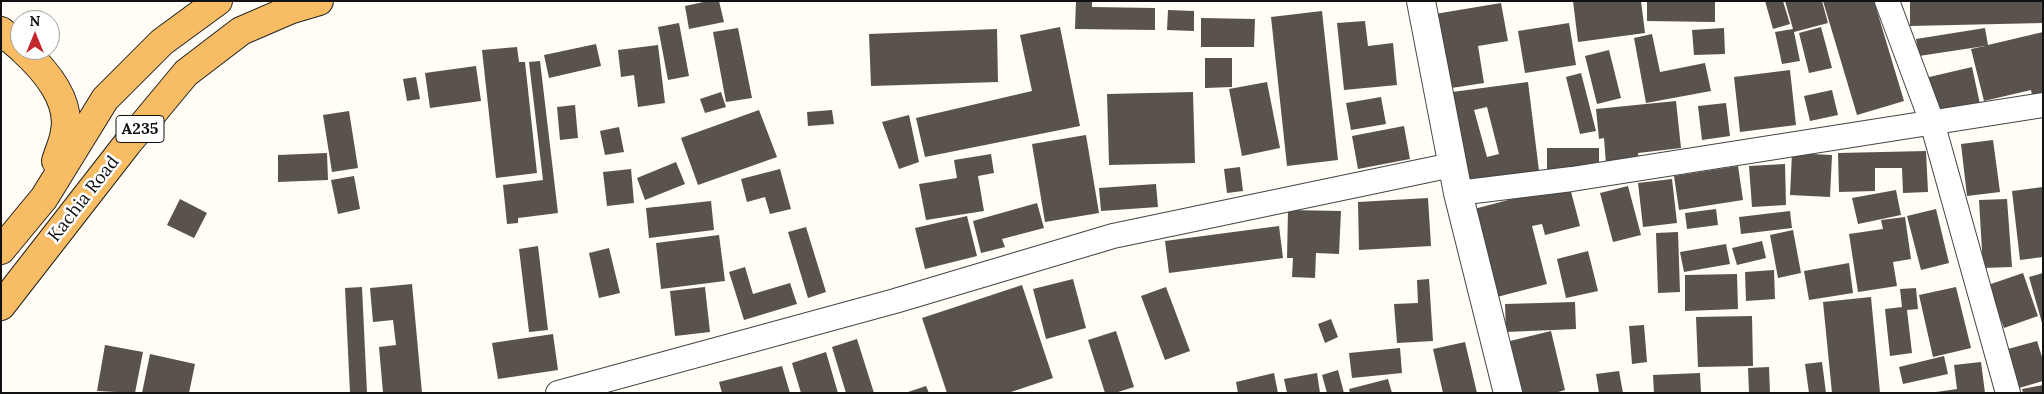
<!DOCTYPE html>
<style>
body{margin:0}
#map{position:relative;width:2044px;height:394px;overflow:hidden;background:#fffdf5;font-family:Lora,serif}
canvas{display:block}
.frame{position:absolute;inset:0;border:2px solid #111;pointer-events:none}
.north{position:absolute;left:10px;top:10px;width:50px;height:50px;box-sizing:border-box;background:#fff;border:1px solid #a0a0a0;border-radius:50%;rotate:0deg;font-size:14px;font-weight:700;line-height:20px;text-align:center;color:#111}
.north::after{content:'';display:block;margin:auto;width:18px;height:22px;background:#c4262e;clip-path:polygon(50% 0,100% 100%,50% 72%,0 100%)}
</style>
<div id="map">
<canvas width="2044" height="394"></canvas>
<div class="frame"></div>
<div class="north">N</div>
</div>
<script>
const g = document.querySelector('canvas').getContext('2d');
g.lineJoin = 'round';
function fill(path, color) { g.fillStyle = color; g.fill(path, 'evenodd'); }
function trace(path, color, width, dash) { g.strokeStyle = color; g.lineWidth = width; g.lineCap = dash ? 'butt' : 'round'; g.setLineDash(dash || []); g.stroke(path); }
function drawText(font, color, halo, rows, align = 'center') {
  g.font = font + ' Lora,serif'; g.lineWidth = 5; g.setLineDash([]); g.textBaseline = 'middle'; g.strokeStyle = halo; g.fillStyle = color; for (const [text, x, y, turn = 0] of rows) {
    g.save(); g.translate(x, y); g.rotate((+turn || 0) * Math.PI / 180); g.textAlign = isNaN(turn) ? turn : align; if (halo) g.strokeText(text, 0, 0); g.fillText(text, 0, 0); g.restore();
  }
}
const building = new Path2D(`
 M708 1H719L724 22 689 29 685 6Z
 M1076 1H1092V7L1155 8V30L1075 29Z
 M1573 1H1641L1645 33 1578 42Z
 M1647 1H1715V22L1647 21Z
 M1765 1H1783L1790 24 1773 29Z
 M1785 1H1822L1828 23 1794 32 1800 61 1782 64 1775 32 1793 29Z
 M1823 1H1874L1904 101 1857 115Z
 M1910 1H2043V23L1910 26Z
 M1501 3 1508 41 1478 46 1484 83 1445 89 1429 15Z
 M1168 10 1194 11V31L1167 30Z
 M1322 11 1338 160 1287 166 1271 17Z
 M1201 18 1255 19 1254 47H1201Z
 M1365 21 1368 46 1393 43 1397 85 1344 90 1337 23Z
 M679 23 689 76 668 80 658 27Z
 M1569 23 1576 65 1525 73 1518 31Z
 M1060 27 1080 126 925 157 916 118 1032 91 1020 35Z
 M1821 27 1832 68 1809 73 1799 33Z
 M738 28 752 98 726 102 713 32Z
 M1724 28 1725 54 1694 55 1692 30Z
 M1985 28 1988 45 2043 32V92L2032 95 2031 90 1984 101 1971 49 1985 46 1919 56 1916 39Z
 M997 29 998 82 871 86 869 34Z
 M1652 34 1660 72 1705 63 1711 91 1646 103 1634 38Z
 M596 44 601 66 549 78 544 55Z
 M658 45 665 103 638 107 634 75 621 77 618 50Z
 M517 47 519 62H525L537 173 496 178 482 50Z
 M1609 50 1621 98 1597 104 1585 56Z
 M1205 58H1232V87L1205 88Z
 M540 61 558 213 518 218V223L507 224 503 185 543 180 529 62Z
 M476 66 481 101 430 108 425 73Z
 M1972 67 1980 104 1932 114 1925 78Z
 M1790 70 1796 125 1740 132 1734 77Z
 M1581 73 1596 131 1580 134 1566 77Z
 M416 77 420 99 407 101 403 79Z
 M1267 82 1280 148 1242 156 1229 89Z
 M1528 82 1539 171 1464 180 1452 92ZM1487 107 1499 154 1487 157 1474 110Z
 M1832 90 1838 115 1810 121 1804 96Z
 M721 92 726 107 705 113 700 99Z
 M1193 92 1195 163 1109 165 1107 94Z
 M1381 97 1386 124 1351 130 1346 103Z
 M1676 101 1681 148 1638 153 1639 161 1606 164 1604 138 1599 139 1596 109Z
 M1726 103 1730 136 1702 140 1698 106Z
 M575 105 578 138 560 140 557 107Z
 M759 110 777 157 698 185 681 138Z
 M832 110 834 124 808 126 807 112Z
 M349 111 358 168 332 172 323 115Z
 M909 115 919 162 899 169 882 122Z
 M1404 126 1410 159 1358 169 1352 136Z
 M619 127 624 152 605 155 600 131Z
 M1086 135 1099 213 1045 222 1032 144Z
 M1993 140 2000 192 1967 196 1961 144Z
 M1547 148H1599V170L1547 171Z
 M1926 151 1928 192 1903 193 1902 168H1875V191L1839 192 1838 153Z
 M327 153 328 180 278 182V155Z
 M1792 153 1832 155 1830 197 1790 195Z
 M991 154 994 173 978 176 984 211 926 220 919 184 957 178 954 160Z
 M676 162 685 184 645 200 637 178Z
 M1785 164 1786 205 1752 207 1749 166Z
 M1738 166 1743 200 1679 210 1674 176Z
 M1240 167 1243 191 1227 193 1224 169Z
 M631 169 634 203 607 206 603 172Z
 M780 169 791 209 770 214 765 197 747 202 741 179Z
 M354 176 360 209 338 214 331 180Z
 M1672 179 1677 223 1643 227 1638 183Z
 M1156 184 1158 207 1101 211 1099 188Z
 M1569 184 1580 226 1545 235 1542 224 1532 226 1547 284 1497 297 1474 209Z
 M1628 186 1641 235 1613 242 1600 193Z
 M2043 187V257L2020 260 2012 191Z
 M1896 190 1901 215 1858 224 1852 198Z
 M1428 198 1431 246 1359 250 1358 202Z
 M180 199 207 213 194 238 167 225Z
 M2007 199 2012 267 1983 268 1979 200Z
 M711 201 714 230 649 238 646 208Z
 M1037 203 1044 228 1002 239 1005 247 981 253 973 221Z
 M1716 209 1718 225 1687 229 1685 213Z
 M1936 209 1949 263 1921 270 1907 216Z
 M1288 210 1341 211 1339 254 1316 253 1315 278 1292 277 1293 258H1287Z
 M1790 211 1792 228 1741 234 1739 217Z
 M967 216 977 256 925 269 915 228Z
 M1905 217 1911 259 1893 262 1897 286 1858 292 1849 234 1883 229 1881 220Z
 M1279 226 1283 258 1169 273 1165 241Z
 M806 227 826 292 808 298 788 232Z
 M1793 230 1801 273 1778 278 1770 235Z
 M1678 232 1680 292 1658 293 1656 233Z
 M719 235 725 281 661 289 656 243Z
 M1762 241 1766 258 1737 265 1732 248Z
 M1726 244 1730 264 1684 272 1680 252Z
 M538 246 548 330 529 332 519 249Z
 M609 248 620 293 599 298 589 253Z
 M1588 251 1598 291 1566 298 1557 259Z
 M1849 263 1853 293 1809 300 1804 271Z
 M745 267 753 294 790 283 797 304 744 320 729 272Z
 M1774 270 1775 299 1746 301 1745 272Z
 M2023 273 2038 316 2004 328 1988 285Z
 M2043 273V322L2042 323 2029 277Z
 M1737 274 1738 309 1685 311V275Z
 M1073 279 1086 328 1046 339 1033 289Z
 M1429 279 1433 341 1397 343 1394 304 1418 303 1417 280Z
 M412 284 422 393H383L379 347 396 345 393 320 373 322 370 288Z
 M1022 285 1053 378 1008 393H947L922 318Z
 M362 287 367 393H350L345 288Z
 M705 287 710 332 675 336 670 291Z
 M1166 287 1190 351 1165 360 1141 296Z
 M1956 287 1971 348 1933 357 1919 295Z
 M1916 288 1918 309 1907 310 1912 353 1890 356 1885 309 1902 307 1900 289Z
 M1871 297 1880 393H1832L1823 302Z
 M1575 302 1576 329 1506 332 1505 304Z
 M1752 316 1753 366 1698 367 1696 317Z
 M1331 319 1338 337 1325 343 1318 324Z
 M1644 325 1647 362 1632 364 1629 326Z
 M1116 331 1134 387 1115 393H1105L1088 340Z
 M1551 331 1565 390 1555 393H1523L1510 341Z
 M553 334 558 370 498 379 492 343Z
 M857 339 874 393H846L832 347Z
 M2037 341 2043 360V381L2019 388 2008 349Z
 M1465 342 1477 393H1443L1433 349Z
 M105 345 143 352 135 393 97 391Z
 M1400 348 1402 373 1352 378 1349 353Z
 M826 352 838 393H801L792 363Z
 M150 354 195 364 189 393H142Z
 M1944 356 1948 374 1903 384 1899 367Z
 M1822 362 1826 393H1809L1805 364Z
 M1981 362 1985 393H1929L1957 389 1954 365Z
 M782 366 790 393H722L719 382Z
 M1769 367 1770 393H1749L1748 368Z
 M1338 370 1344 393H1327L1322 375Z
 M1619 371 1623 393H1599L1596 374Z
 M1274 373 1278 393H1238L1236 382Z
 M1317 373 1320 393H1287L1284 379Z
 M1700 373 1701 393H1654L1653 375Z
 M1388 379 1392 393H1350L1349 389Z
 M2043 385V393H2023L2022 389Z
 M926 386 929 393H908V392Z`);
const minor = new Path2D(`
 M1887 1 1932 122 2008 393
 M1458 193 1572 179 2043 105
 M558 393 895 301 1113 236 1452 165`);
const tertiary = new Path2D(`
 M1421 1 1458 193 1508 393`);
const trunk = new Path2D(`
 M1 31 20 47
 M23 50C44 69 71 100 65 131 64 141 59 151 56 161
 M1 250 44 198 105 99 162 42 218 1
 M1 306 127 144 186 73 241 31 292 9 319 1`);
const shields = [
 [140,129,48]
];
const shieldNames = [
 ["A235",140,129]
];
const streetNames = [
 ["Kachia Road",84,199,-52]
];
fill(building, '#5a524d');
trace(minor, '#444', 26);
trace(tertiary, '#444', 30);
trace(trunk, '#222', 30);
trace(minor, '#fff', 24);
trace(tertiary, '#fff', 28);
trace(trunk, '#f7bc64', 28);
for (const [x, y, w] of shields) { const box = new Path2D(); box.roundRect(x - w / 2, y - 13.5, w, 27, 4); g.fillStyle = '#fff'; g.fill(box); trace(box, '#111', 1); }
drawText('bold 16px', '#111', null, shieldNames);
drawText('18px', '#111', '#fff', streetNames);
</script>
